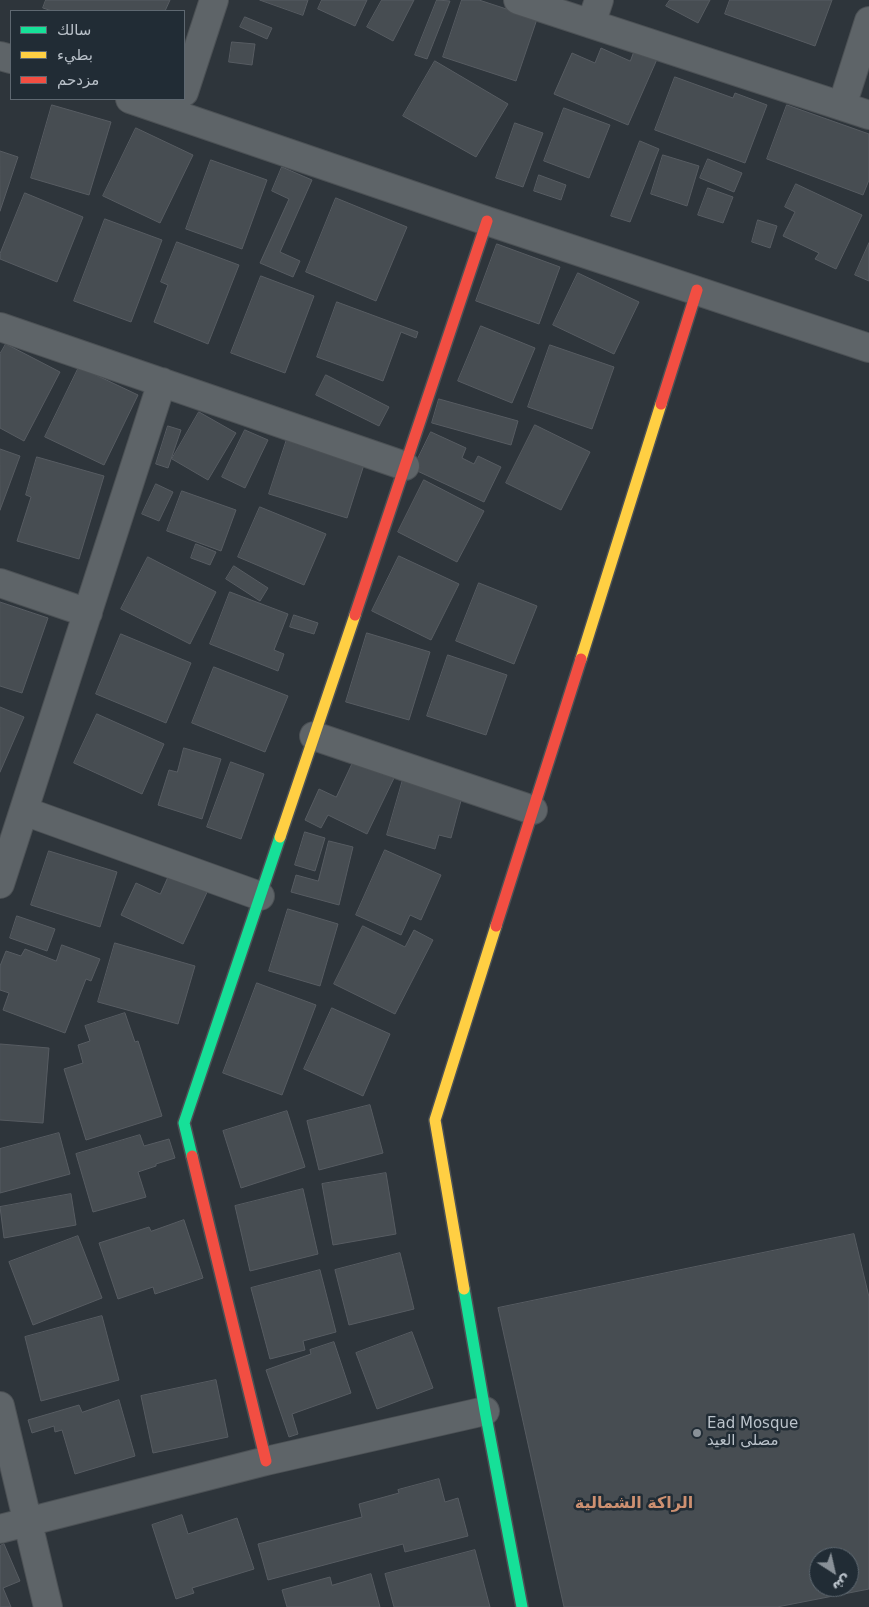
<!DOCTYPE html>
<meta charset="utf-8">
<style>
body{margin:0}
#map{position:relative;width:869px;height:1607px;overflow:hidden;background:#2e353b;font-family:"DejaVu Sans",Cairo,sans-serif}
canvas{display:block}
.legend{position:absolute;left:10px;top:10px;width:175px;height:90px;box-sizing:border-box;background:#212c35;border:1px solid #5e6871;margin:0;padding:6px 9px;list-style:none;font-size:15px;color:#bac2ca}
.legend li{display:flex;align-items:center;gap:10px;height:25px}
.legend b{width:25px;border:1px solid #5e6871}
.north{position:absolute;left:809px;top:1547px;width:50px;height:50px;box-sizing:border-box;background:#212c35;border:1px solid #5e6871;border-radius:50%;rotate:145deg;font-size:14px;font-weight:700;line-height:20px;text-align:center;color:#bac2ca}
.north::after{content:'';display:block;margin:auto;width:18px;height:22px;background:#899198;clip-path:polygon(50% 0,100% 100%,50% 72%,0 100%)}
</style>
<div id="map">
<canvas width="869" height="1607"></canvas>
<ul class="legend">
<li><b style="height:6px;background:#16e098"></b>سالك</li>
<li><b style="height:6px;background:#ffcf43"></b>بطيء</li>
<li><b style="height:6px;background:#f24e42"></b>مزدحم</li>
</ul>
<div class="north">ش</div>
</div>
<script>
const g = document.querySelector('canvas').getContext('2d');
g.lineJoin = 'round';
function fill(path, color) { g.fillStyle = color; g.fill(path, 'evenodd'); }
function trace(path, color, width, dash) { g.strokeStyle = color; g.lineWidth = width; g.lineCap = dash ? 'butt' : 'round'; g.setLineDash(dash || []); g.stroke(path); }
function drawText(font, color, halo, rows, align = 'center') {
  g.font = font + ' "DejaVu Sans",Cairo,sans-serif'; g.lineWidth = 5; g.setLineDash([]); g.textBaseline = 'middle'; g.strokeStyle = halo; g.fillStyle = color; for (const [text, x, y, turn = 0] of rows) {
    g.save(); g.translate(x, y); g.rotate((+turn || 0) * Math.PI / 180); g.textAlign = isNaN(turn) ? turn : align; if (halo) g.strokeText(text, 0, 0); g.fillText(text, 0, 0); g.restore();
  }
}
const building = new Path2D(`
 M46 0H170L165 11H52L43 8Z
 M260 0H308L303 15Z
 M322 0H367L355 26 318 9Z
 M382 0H414L393 41 367 27Z
 M437 0 450 1 427 59 415 55Z
 M462 0H479L537 19 516 81 443 57Z
 M670 0H710L698 23 666 6Z
 M730 0H832L815 46 725 14Z
 M245 17 272 28 267 39 240 27Z
 M232 42 255 44 252 65 229 62Z
 M636 47 658 57 628 125 554 94 572 53 595 63 601 48 630 61Z
 M435 61 508 104 476 157 403 116Z
 M675 77 733 98 735 93 767 105 745 163 655 130Z
 M52 105 111 122 89 195 31 178Z
 M787 105 869 134V180L863 195 767 159Z
 M564 108 610 125 589 178 544 161Z
 M515 123 543 133 523 187 496 178Z
 M136 128 193 155 160 223 103 196Z
 M640 141 659 149 630 222 611 216Z
 M0 151 18 157 0 211Z
 M663 155 699 166 687 206 651 194Z
 M708 159 742 173 734 192 700 178Z
 M211 160 267 180 242 249 186 229Z
 M282 167 312 180 280 252 300 261 293 277 260 263 289 199 272 191Z
 M539 175 566 185 561 200 534 191Z
 M796 184 862 215 836 269 815 259 819 253 783 236 795 212 785 207Z
 M708 188 733 197 723 223 698 215Z
 M25 193 83 217 57 282 0 259V254Z
 M336 198 407 227 376 301 306 272Z
 M105 219 162 240 131 322 74 301Z
 M758 220 777 226 770 248 752 242Z
 M177 242 239 265 208 344 154 322 168 285 161 282Z
 M869 243V281L855 275Z
 M497 244 560 267 539 324 476 301Z
 M578 273 639 302 614 354 553 325Z
 M261 276 314 296 285 373 231 353Z
 M337 302 418 332 416 338 401 332 383 381 317 357Z
 M481 326 535 348 512 403 458 381Z
 M6 344 60 372 24 441 0 428V354Z
 M550 345 614 367 592 429 528 407Z
 M79 367 138 395 104 465 45 437Z
 M326 375 389 407 379 426 316 395Z
 M439 399 518 421 511 445 432 423Z
 M199 412 236 433 208 480 172 459Z
 M535 425 590 452 561 510 506 483Z
 M168 426 181 430 168 468 156 464Z
 M245 430 268 440 245 488 222 477Z
 M290 430 367 455 347 518 269 494Z
 M431 432 466 448 462 458 474 464 478 456 501 467 484 502 413 469Z
 M0 449 20 456 0 510Z
 M37 457 104 476 79 559 17 541 31 497 26 495Z
 M424 480 484 511 457 562 398 532Z
 M156 484 173 492 159 521 142 514Z
 M182 491 236 510 221 551 167 531Z
 M260 507 326 534 304 585 238 557Z
 M196 544 216 552 210 565 191 558Z
 M399 556 459 584 431 640 372 611Z
 M148 557 216 592 190 644 121 609Z
 M234 566 268 588 260 601 226 579Z
 M479 583 537 606 514 664 456 641Z
 M230 592 288 614 274 650 284 654 278 671 210 644Z
 M0 602 48 618 22 693 0 686Z
 M294 615 318 623 314 634 290 627Z
 M367 633 430 652 409 720 346 702Z
 M121 634 191 663 166 723 96 694Z
 M448 655 507 675 486 735 427 716Z
 M214 667 288 696 265 752 192 723Z
 M0 707 24 717 0 772Z
 M97 714 164 744 142 794 74 763Z
 M184 748 221 759 202 819 158 805 169 770 177 772Z
 M356 756 395 776 367 834 328 815 321 828 305 820 319 789 336 797Z
 M231 762 264 774 241 839 207 827Z
 M404 776 463 793 451 838 439 835 435 849 387 835Z
 M305 832 325 838 315 871 295 865Z
 M329 841 353 847 339 905 291 892 296 875 318 881Z
 M385 850 441 875 421 920 410 915 401 935 356 915Z
 M49 851 117 872 100 927 31 905Z
 M171 871 209 888 183 944 121 915 136 883 160 894Z
 M288 909 338 924 320 986 269 971Z
 M17 916 55 929 47 951 10 938Z
 M363 926 405 947 414 930 433 940 395 1014 334 984Z
 M115 943 195 966 178 1024 98 1002Z
 M62 945 100 959 91 981 86 979 65 1033 3 1010 9 993 0 990V966L6 951 21 956 25 949 56 961Z
 M257 983 316 1005 282 1095 223 1073Z
 M332 1008 390 1034 363 1096 304 1069Z
 M125 1013 135 1042 138 1041 162 1116 86 1140 64 1069 83 1063 78 1045 90 1041 85 1026Z
 M0 1044 49 1048 43 1123 0 1120Z
 M370 1105 383 1153 319 1170 307 1121Z
 M287 1111 305 1167 241 1188 223 1131Z
 M59 1133 70 1174 0 1193V1149Z
 M140 1135 144 1146 169 1139 175 1158 156 1164V1166L138 1172 146 1197 93 1212 76 1154Z
 M386 1173 396 1234 333 1245 322 1184Z
 M303 1189 318 1254 250 1271 235 1206Z
 M71 1194 76 1225 4 1238 0 1207Z
 M184 1220 203 1278 155 1294 153 1287 118 1299 99 1243 149 1227 151 1231Z
 M854 1234 869 1297V1589L777 1607H564L498 1308ZM819 1557H849V1587H819Z
 M78 1236 102 1298 33 1325 9 1262Z
 M400 1253 414 1309 349 1325 335 1270Z
 M320 1270 336 1332 303 1341 305 1350 270 1359 251 1288Z
 M102 1316 119 1380 41 1401 25 1337Z
 M412 1332 433 1388 377 1409 356 1353Z
 M334 1342 351 1393 292 1414 298 1434 289 1437 266 1370 311 1354 310 1350Z
 M216 1380 228 1437 153 1453 141 1396Z
 M119 1400 135 1456 75 1474 62 1430 55 1432 54 1426 32 1433 28 1420 79 1405 82 1412Z
 M439 1479 445 1502 458 1498 468 1536 405 1552 403 1544 268 1580 258 1544 362 1517 359 1504 399 1493 398 1490Z
 M182 1515 188 1534 237 1518 254 1569 192 1588 194 1593 176 1599 152 1525Z
 M4 1544 20 1581 3 1588 11 1607H0V1546Z
 M475 1550 490 1607H394L385 1574Z
 M371 1574 380 1607H287L282 1590 330 1577 332 1585Z`);
const street = new Path2D(`
 M518 0 869 115
 M591 24 599 0
 M0 56 11 59
 M184 92 214 0
 M130 99 487 221 869 348
 M842 106 869 21
 M0 327 405 466
 M0 583 88 613
 M314 736 533 810
 M24 811 260 896
 M0 884 162 382
 M0 1406 48 1607
 M0 1529 266 1461 485 1411`);
const fast = new Path2D(`
 M192 1156 184 1123 280 837
 M464 1289 485 1411 522 1607`);
const slow = new Path2D(`
 M581 659 661 404
 M280 837 355 615
 M464 1289 435 1120 496 926`);
const jam = new Path2D(`
 M661 404 697 290
 M355 615 487 221
 M496 926 581 659
 M192 1156 266 1461`);
const markers = [
 [697,1433,5,"#899198"]
];
const poiNames = [
 ["Ead Mosque",707,1424],
 ["مصلى العيد",707,1441]
];
const neighbourhoodNames = [
 ["الراكة الشمالية",634,1504]
];
fill(building, '#474d52');
trace(building, '#575c62', 1);
trace(street, '#4c5155', 30);
trace(fast, '#4c5155', 14);
trace(slow, '#4c5155', 14);
trace(jam, '#4c5155', 14);
trace(street, '#5e6468', 28);
trace(fast, '#16e098', 11);
trace(slow, '#ffcf43', 11);
trace(jam, '#f24e42', 11);
for (const [x, y, r, color] of markers) { const dot = new Path2D(); dot.arc(x, y, r, 0, 2 * Math.PI); g.fillStyle = color; g.fill(dot); trace(dot, '#212c35', 2); }
drawText('15px', '#bac2ca', '#212c35', poiNames, 'left');
drawText('bold 16px', '#cd9071', '#212c35', neighbourhoodNames);
</script>
